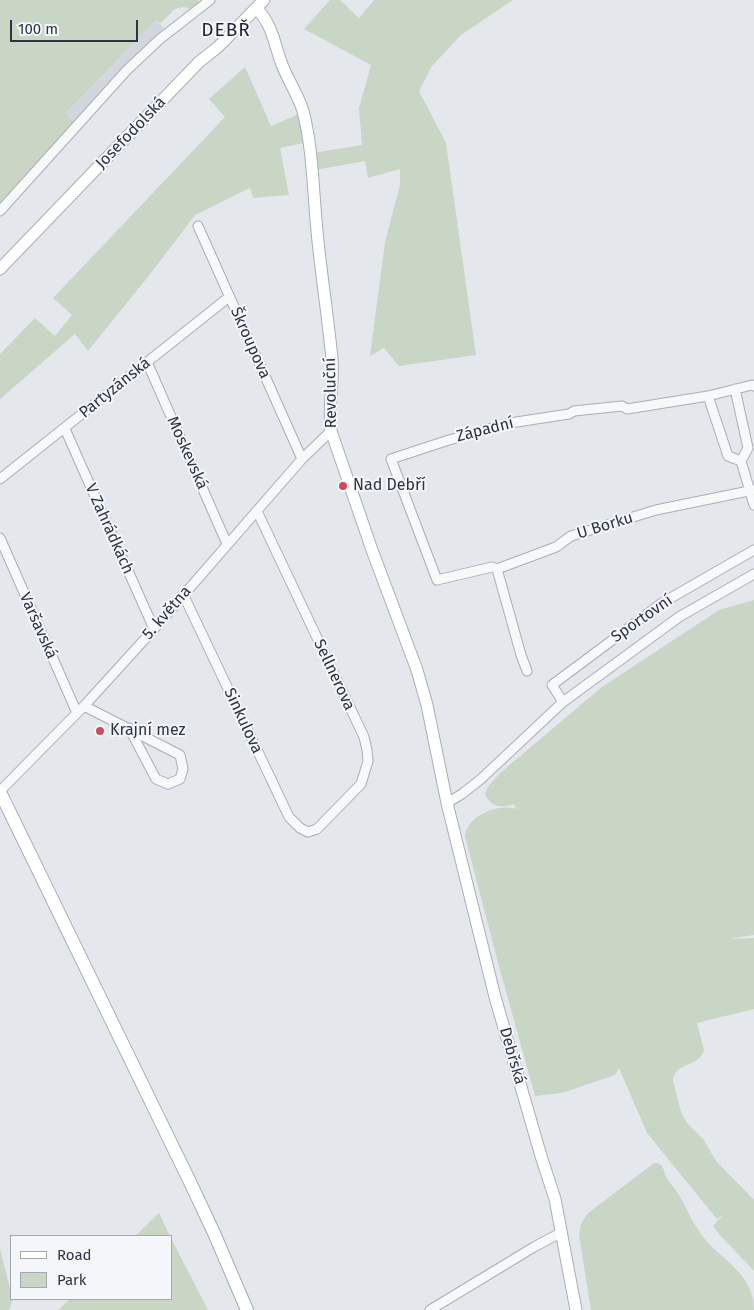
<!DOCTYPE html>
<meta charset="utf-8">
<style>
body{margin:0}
#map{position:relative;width:754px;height:1310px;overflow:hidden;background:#e4e7ec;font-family:"Fira Sans",sans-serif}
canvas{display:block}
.legend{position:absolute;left:10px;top:1235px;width:162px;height:65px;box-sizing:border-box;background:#f4f6f9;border:1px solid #a4a8b1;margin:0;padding:6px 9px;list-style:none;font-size:15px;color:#2b3445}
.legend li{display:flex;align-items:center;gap:10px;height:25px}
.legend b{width:25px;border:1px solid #a4a8b1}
.scale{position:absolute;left:10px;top:20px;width:128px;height:22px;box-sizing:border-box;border:2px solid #2b3445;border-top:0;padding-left:6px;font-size:15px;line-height:18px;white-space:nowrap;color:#2b3445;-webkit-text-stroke:4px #f4f6f9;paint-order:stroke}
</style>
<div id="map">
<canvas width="754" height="1310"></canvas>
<ul class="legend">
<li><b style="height:6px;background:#fff"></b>Road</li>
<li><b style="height:14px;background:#c9d6c5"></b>Park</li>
</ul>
<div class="scale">100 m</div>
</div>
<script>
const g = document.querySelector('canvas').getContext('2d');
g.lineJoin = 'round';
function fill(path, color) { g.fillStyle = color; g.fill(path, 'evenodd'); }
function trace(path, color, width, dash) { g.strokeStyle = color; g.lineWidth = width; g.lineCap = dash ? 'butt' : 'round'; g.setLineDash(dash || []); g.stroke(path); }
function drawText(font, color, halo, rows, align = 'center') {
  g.font = font + ' "Fira Sans",sans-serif'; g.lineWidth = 4; g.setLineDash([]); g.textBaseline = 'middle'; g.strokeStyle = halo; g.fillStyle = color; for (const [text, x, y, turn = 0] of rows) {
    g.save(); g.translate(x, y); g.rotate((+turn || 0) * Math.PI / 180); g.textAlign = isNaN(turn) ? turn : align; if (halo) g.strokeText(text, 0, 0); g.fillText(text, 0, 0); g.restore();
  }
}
const built = new Path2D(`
 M156 20 167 31 76 124 66 113Z`);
const green = new Path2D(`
 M0 0H198L201 4 193 9C172 3 173 14 160 23L156 20 66 113 76 124 0 207Z
 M330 0H340L359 18 374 0H513L461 35 432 66 419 91 446 143 476 355 399 366 384 348 370 356 385 242 400 185V169L368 178 365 161 315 170 313 153 362 145 359 108 371 65 304 29Z
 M245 67 271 126 299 114 304 143 280 148 289 195 253 198 250 188 195 215 151 273 88 351 75 334 0 399V354L35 318 55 336 72 315 53 298 225 117 209 99Z
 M754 600V935L728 939 754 938V1009L697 1023 704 1050C700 1067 674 1062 673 1081L681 1112 687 1123 703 1139 716 1161 754 1200V1271L719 1234 713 1226 723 1215 717 1219 647 1133 619 1068 615 1075 609 1077 562 1093 535 1096 497 959 465 836C467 816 498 803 516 809L514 804C500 808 492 808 485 794L487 788 500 773 602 687 719 610Z
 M654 1163C658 1163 658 1163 661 1165 664 1168 664 1172 666 1176 669 1183 675 1188 679 1195 686 1206 690 1218 697 1228 715 1259 754 1269 754 1310H591L579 1235 581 1224 587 1214Z
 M159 1213 170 1236H135Z
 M171 1238 208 1310H58L70 1299H171Z
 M0 1249 11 1292V1299H13L9 1310H0Z`);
const street = new Path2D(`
 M0 211 127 70 160 39 210 0
 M198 226 302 459
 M147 362 227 544
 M754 386 752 385 708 396 627 409 622 406 574 411 569 414 510 423 449 440 391 459 437 580 492 567 497 569 556 547 571 536 656 510 754 490
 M735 389 748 448 741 461
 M708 396 728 456 741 461
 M65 429 154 629
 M741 461 754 505
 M0 479 229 297
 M0 538 77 713
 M497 569 521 655 527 671
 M183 594 289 817 300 828 308 832 317 829 361 784 368 761 367 750 364 737 257 511
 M563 702 552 685 662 603 754 550
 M84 706 180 755 183 769 180 779 168 784 156 779 129 728
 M0 791 84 706 154 629 302 459 331 431
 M447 803 462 794 481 779 563 702 679 617 754 574
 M430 1310 534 1247 562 1232`);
const secondary = new Path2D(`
 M256 8C272 24 274 42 281 62 287 79 298 94 303 111 313 149 313 192 317 231 321 274 328 317 332 359 334 383 328 407 331 431L372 550 417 670 427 705 447 803 495 997 541 1156 555 1199 576 1310
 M0 269 199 62 218 47 264 0`);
const primary = new Path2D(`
 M0 792 190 1182 214 1233 247 1310`);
const markers = [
 [343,486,5,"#d1495b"],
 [100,731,5,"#d1495b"]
];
const streetNames = [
 ["Josefodolská",131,133,-46],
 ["Škroupova",250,343,66],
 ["Partyzánská",115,388,-39],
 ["Revoluční",331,393,-91],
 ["Západní",485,430,-14],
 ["Moskevská",187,453,66],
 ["U Borku",605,526,-17],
 ["V Zahrádkách",109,529,66],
 ["5. května",167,613,-49],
 ["Sportovní",642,619,-35],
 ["Varšavská",38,626,66],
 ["Sellnerova",334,675,65],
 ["Sinkulova",243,721,65],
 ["Debřská",512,1056,74]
];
const poiNames = [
 ["Nad Debří",353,486],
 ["Krajní mez",110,731]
];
const quarterNames = [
 ["DEBŘ",226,31]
];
fill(built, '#d2d6de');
fill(green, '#c9d6c5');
trace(street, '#a9aeb7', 11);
trace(secondary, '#a9aeb7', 13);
trace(primary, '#a3abb8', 14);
trace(street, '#f7f8fa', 9);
trace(secondary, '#fff', 11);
trace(primary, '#fff', 12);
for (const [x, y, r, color] of markers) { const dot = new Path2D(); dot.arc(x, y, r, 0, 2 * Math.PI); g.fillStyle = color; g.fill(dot); trace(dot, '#f4f6f9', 2); }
drawText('16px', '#2b3445', '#f4f6f9', streetNames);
drawText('16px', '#2b3445', '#f4f6f9', poiNames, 'left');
g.letterSpacing = '1px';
drawText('19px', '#1d2536', '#f4f6f9', quarterNames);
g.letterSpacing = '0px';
</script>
